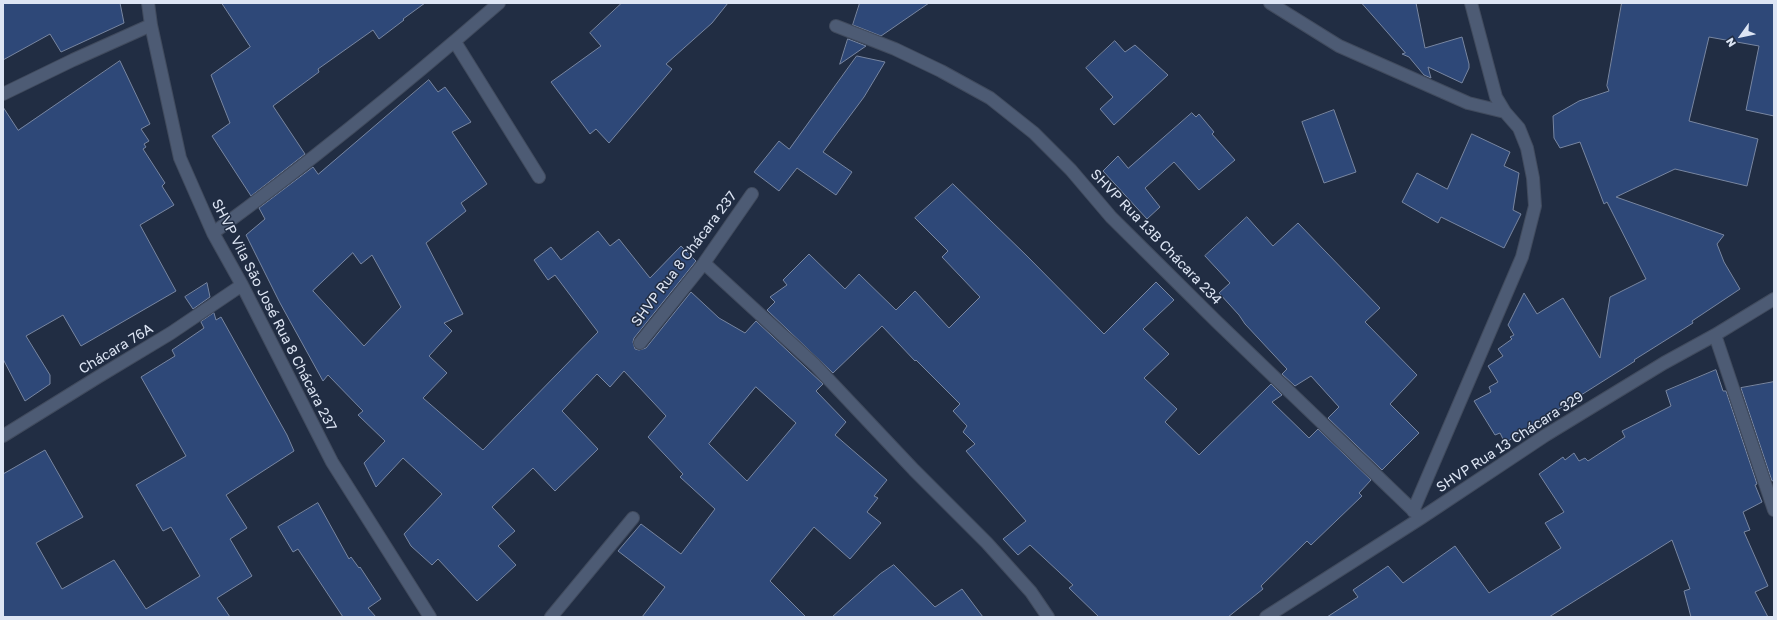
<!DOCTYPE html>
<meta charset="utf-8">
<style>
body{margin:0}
#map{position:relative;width:1777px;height:620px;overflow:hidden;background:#212d43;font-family:"Golos Text",sans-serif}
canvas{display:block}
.frame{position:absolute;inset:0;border:4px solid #dde5f4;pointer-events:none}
.north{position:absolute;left:1721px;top:16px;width:40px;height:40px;-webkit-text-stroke:3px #212d43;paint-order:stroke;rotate:237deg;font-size:11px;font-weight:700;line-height:16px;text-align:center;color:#dde5f4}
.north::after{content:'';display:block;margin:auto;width:14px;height:18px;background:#dde5f4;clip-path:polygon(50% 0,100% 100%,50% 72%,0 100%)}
</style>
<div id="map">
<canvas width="1777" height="620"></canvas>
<div class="frame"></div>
<div class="north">N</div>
</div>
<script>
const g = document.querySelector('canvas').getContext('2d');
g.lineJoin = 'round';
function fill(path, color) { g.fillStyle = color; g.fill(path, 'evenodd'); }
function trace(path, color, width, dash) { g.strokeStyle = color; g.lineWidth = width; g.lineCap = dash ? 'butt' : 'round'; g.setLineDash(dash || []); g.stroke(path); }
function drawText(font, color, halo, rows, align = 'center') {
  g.font = font + ' "Golos Text",sans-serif'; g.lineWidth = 3; g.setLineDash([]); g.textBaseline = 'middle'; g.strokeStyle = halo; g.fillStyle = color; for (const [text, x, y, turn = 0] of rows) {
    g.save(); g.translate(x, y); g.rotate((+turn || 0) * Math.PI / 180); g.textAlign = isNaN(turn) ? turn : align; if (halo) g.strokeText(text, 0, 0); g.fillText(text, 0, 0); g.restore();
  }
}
const building = new Path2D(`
 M3 3H120L124 23 61 52 50 34 3 60Z
 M222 3H425L403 19 404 20 379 39 373 30 318 69 319 72 273 106 305 154 251 196 212 136 230 123 211 75 250 47Z
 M622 3H728L712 23 666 64 672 69 609 143 596 129 590 134 551 82 601 46 590 33Z
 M860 3H929L881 36 853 25Z
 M1362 3H1416L1425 48 1462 37 1469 64V68L1462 83 1428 67 1431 78 1424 75 1409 57 1402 54 1405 53Z
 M1622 3H1774V116L1746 110 1759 46 1709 37 1689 121 1758 139 1747 186 1675 169 1616 197 1724 235 1717 244 1724 262 1740 289 1692 321 1693 323 1634 360 1635 361 1505 443 1500 433 1495 435 1474 401 1491 392 1489 387 1498 382 1488 366 1503 356 1498 349 1512 339 1510 337 1514 335 1508 325 1524 293 1537 314 1563 298 1600 358 1610 297 1646 279 1607 202 1604 204 1580 142 1560 148 1554 138 1553 116 1579 101 1609 91 1607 86Z
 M848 39 866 46 840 64Z
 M1115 41 1125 52 1135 45 1168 75 1114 125 1100 109 1113 97 1086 68Z
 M857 56 885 62 864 97 823 152 852 172 836 195 797 168 779 191 754 172 779 141 789 149Z
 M120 61 150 124 141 129 149 141 144 144 146 147 143 149 165 183 162 186 174 205 140 225 176 291 81 346 63 315 26 336 50 375V384L25 401 3 359V107L18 130Z
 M429 80 438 92 445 87 471 122 452 132 487 184 461 203 466 211 426 243 463 314 444 323 452 331 429 356 447 373 423 398 483 450 598 332 555 275 548 280 534 260 551 247 561 260 598 231 610 246 619 239 650 278 681 246 696 261 634 338 633 342 635 349 639 350 646 348 691 292 719 318 745 333 756 321 823 384 816 391 846 422 835 435 887 480 874 496 878 498 867 512 881 523 850 559 814 527 770 581 806 617H642L665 587 618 551 641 524 681 554 715 509 680 477 683 474 648 437 666 416 624 371 610 387 597 374 562 411 598 449 555 491 533 468 492 507 515 531 498 546 516 565 477 601 438 559 432 565 411 546 404 534 442 494 403 458 376 487 364 463 385 441 358 415 363 411 328 375 323 381 280 303 246 235 265 219 259 208 313 167 318 174ZM353 253 361 264 372 255 401 307 364 346 313 291ZM756 387 796 423 747 481 709 444Z
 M1334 110 1356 172 1324 183 1302 122Z
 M1192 113 1196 117 1199 114 1214 132 1212 134 1235 160 1199 190 1174 162 1145 188 1160 207 1147 219 1103 171 1118 156 1128 168Z
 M1472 134 1510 152 1504 166 1519 173 1513 210 1521 214 1504 248 1441 217 1438 223 1402 202 1417 173 1447 189Z
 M953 184 1027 256 1104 334 1156 282 1174 300 1143 329 1169 354 1144 378 1177 409 1165 422 1199 455 1271 384 1282 395 1272 402 1309 438 1318 429 1371 480 1359 493 1362 496 1311 545 1307 541 1261 586 1263 589 1228 617H1099L1069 588 1073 585 1030 545 1018 555 1003 539 1026 521 966 451 975 444 963 432 967 426 953 411 960 404 916 360 915 361 882 326 833 373 767 310 775 302 770 297 787 285 783 280 809 254 845 289 859 274 896 310 915 291 949 328 980 297 942 257 948 251 915 218Z
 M1247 217 1273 246 1298 223 1380 308 1365 322 1417 375 1390 404 1419 433 1382 470 1328 418 1339 407 1311 376 1295 386 1282 374 1287 369 1245 324 1239 315 1219 293 1230 283 1205 256Z
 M207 283 210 297 193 309 185 297Z
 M214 313 216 320 221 317 287 435 294 451 226 495 247 528 230 539 252 576 217 598 230 617H3V474L45 450 83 517 36 543 62 589 114 560 146 609 200 576 171 527 163 531 136 485 186 456 141 377 175 356 172 350 204 328 201 322Z
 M1716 370 1723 391H1726L1757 484 1755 485 1762 502 1743 512 1750 530 1744 532 1768 586 1755 592 1768 617H1691L1684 591 1690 589 1672 540 1549 617H1327L1358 597 1353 590 1388 566 1403 583 1455 546 1489 593 1561 548 1545 523 1564 512 1539 474 1563 457 1565 460 1574 453 1579 461 1585 458 1588 461 1625 437 1622 431 1671 406 1666 391Z
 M1774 382V480L1772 481 1741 388Z
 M318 503 349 559 351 557 359 568 360 567 381 599 368 608 376 617H343L298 549 293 552 278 527Z
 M894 565 935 607 962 589 983 617H832L880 574Z`);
const minor = new Path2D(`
 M148 3 151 25 180 158 213 233 242 285 332 462 430 617
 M1270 3 1339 46 1468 103 1505 112
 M836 26 895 49 941 71 990 98 1034 133 1071 170 1111 217 1217 322 1421 518
 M455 42 539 177
 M3 94 73 60 151 25
 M213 233C312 161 407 83 499 3
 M704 263 815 365 914 470 987 543 1031 592 1048 617
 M1715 335 1774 510
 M640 343 704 263 752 194
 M3 436 98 377 171 333 242 285
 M1413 511 1522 257 1535 206 1533 178 1527 148 1519 128 1505 112 1496 97 1471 3
 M551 617 633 518
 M1266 617 1421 518 1546 435 1664 363 1715 335 1774 299`);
const streetNames = [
 ["SHVP Rua 13B Chácara 234",1156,237,46],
 ["SHVP Rua 8 Chácara 237",684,259,-53],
 ["SHVP Vila São José Rua 8 Chácara 237",274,315,63],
 ["Chácara 76A",116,349,-31],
 ["SHVP Rua 13 Chácara 329",1510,442,-33]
];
fill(building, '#2e4878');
trace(building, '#7886a1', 1);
trace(minor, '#414b5e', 14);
trace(minor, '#4d5b74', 12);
drawText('14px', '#dde5f4', '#212d43', streetNames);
</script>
